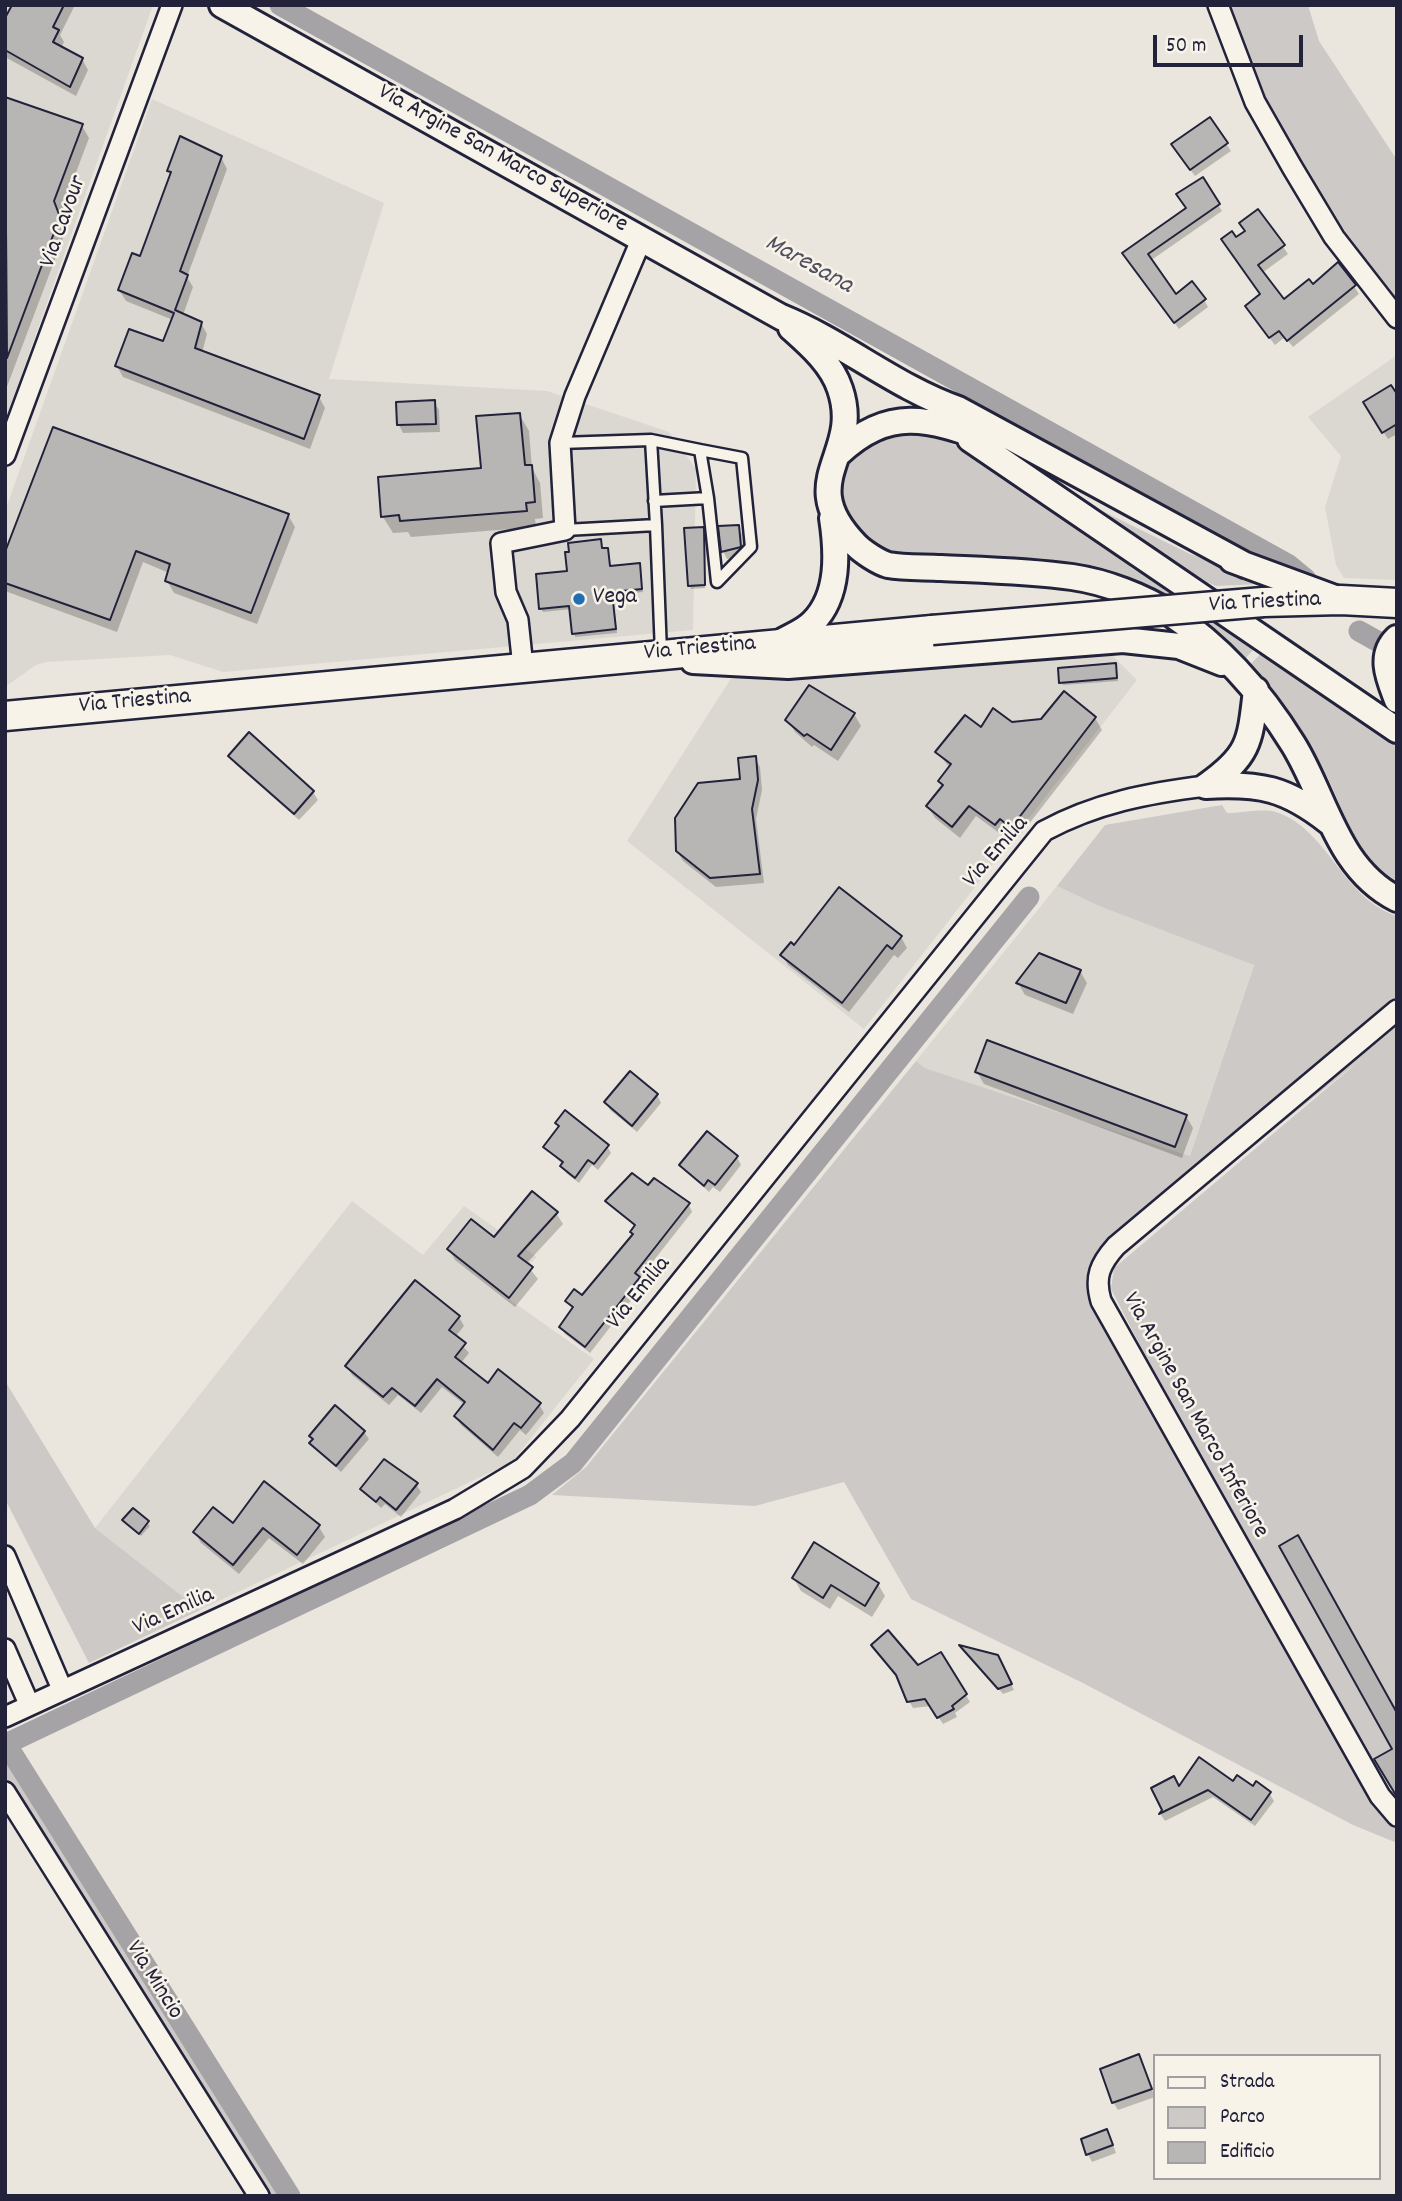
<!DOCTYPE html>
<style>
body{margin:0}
#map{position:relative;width:1402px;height:2201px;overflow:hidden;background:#eae6de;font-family:Dekko,sans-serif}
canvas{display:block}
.frame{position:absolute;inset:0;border:7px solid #22223b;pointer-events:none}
.legend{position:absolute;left:1153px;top:2054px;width:228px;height:126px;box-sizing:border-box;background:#f7f3e8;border:2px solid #a29fa3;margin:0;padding:9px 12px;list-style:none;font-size:21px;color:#22223b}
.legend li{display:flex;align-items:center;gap:14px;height:35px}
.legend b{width:35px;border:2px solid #a29fa3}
.scale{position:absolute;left:1153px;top:35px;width:150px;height:32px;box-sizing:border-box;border:4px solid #22223b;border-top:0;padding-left:9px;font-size:21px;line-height:24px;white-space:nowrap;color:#22223b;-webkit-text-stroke:5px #f7f3e8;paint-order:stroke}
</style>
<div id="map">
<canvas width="1402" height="2201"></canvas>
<div class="frame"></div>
<ul class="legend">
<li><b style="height:9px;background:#f7f3e8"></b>Strada</li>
<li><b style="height:19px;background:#cdc9c6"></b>Parco</li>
<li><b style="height:19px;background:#b8b6b5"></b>Edificio</li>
</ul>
<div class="scale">50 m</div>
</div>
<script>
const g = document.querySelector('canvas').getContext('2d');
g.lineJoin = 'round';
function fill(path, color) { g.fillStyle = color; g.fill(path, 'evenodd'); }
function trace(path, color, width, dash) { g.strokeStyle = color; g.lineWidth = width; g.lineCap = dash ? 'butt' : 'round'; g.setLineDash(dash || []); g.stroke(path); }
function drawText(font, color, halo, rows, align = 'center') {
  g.font = font + ' Dekko,sans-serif'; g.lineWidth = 5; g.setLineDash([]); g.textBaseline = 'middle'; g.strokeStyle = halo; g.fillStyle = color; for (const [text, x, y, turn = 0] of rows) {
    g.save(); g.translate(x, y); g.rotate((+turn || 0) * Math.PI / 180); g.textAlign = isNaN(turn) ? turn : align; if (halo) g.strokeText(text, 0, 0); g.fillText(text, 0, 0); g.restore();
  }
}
const built = new Path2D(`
 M5 5H153L5 421Z
 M152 99 384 203 329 379 547 391 669 432 696 469 693 630 223 672 170 655 46 662 36 665 5 687V511Z
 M1397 355V580L1344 578 1336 565 1325 507 1341 456 1308 417Z
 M1093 636 1137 680 864 1029 627 841 737 669Z
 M1057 886 1099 906 1254 964 1190 1156 925 1068 916 1061Z
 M352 1201 423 1255 464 1206 537 1257 499 1292 594 1359 512 1462 200 1610 95 1528Z`);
const green = new Path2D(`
 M1212 5H1308L1319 41 1397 160V327L1322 232 1236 80Z
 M904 429C982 443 1062 514 1127 559L1131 568 1168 588 1254 649 1243 661 1208 626 1163 597 887 557C878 551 862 543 855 534 833 504 840 474 859 445Z
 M1084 502 1188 553 1257 581 1259 584 1216 586 1207 582Z
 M1263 651 1397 746V886C1351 856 1347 815 1324 770 1303 732 1277 698 1250 665Z
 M1222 805 1227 813C1241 813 1263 808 1276 812 1328 829 1342 898 1397 916V1785L1390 1788 1307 1644 1397 1806V1843L1353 1825 1081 1682 911 1599 844 1482 755 1506 552 1495 586 1467 916 1061 925 1068 1190 1156 1254 965 1099 906 1057 886 1105 825ZM1365 1056 1114 1268 1111 1289 1144 1353 1107 1287V1264Z
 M5 1381 95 1528 200 1610 89 1663 5 1499Z
 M5 1755 283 2196H268L5 1776Z`);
const shadow = new Path2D(`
 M14 5H75L60 35 64 42 61 48 82 59 88 70 76 96 5 57V22Z
 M5 99 82 126 89 138 60 215 66 230 5 392Z
 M1210 120 1231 151 1195 176 1177 152Z
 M221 157 227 169 187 277 193 287 183 315 201 323 207 334 202 353 319 397 325 408 310 449 123 377 117 366 164 344 173 320 126 301 119 290 141 258 172 175 169 170Z
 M1203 180 1222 211 1150 261 1175 297 1204 300 1208 307 1179 329 1128 260 1188 209Z
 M1258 211 1288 254 1262 273 1284 301 1312 286H1354L1359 294 1293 347 1285 337 1275 345 1251 314 1262 295 1236 239 1246 232Z
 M1397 397V434L1388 439 1365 403Z
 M434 402 439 410 440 432 403 433 399 425Z
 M519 414 529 431 532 468 540 483 543 518 535 519 536 527 411 537 408 532 393 533 383 517 483 470Z
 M288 515 295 527 257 624 174 593 167 581 169 573 143 562 117 632 5 591V557Z
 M738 527 742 534 744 555 727 559 723 551Z
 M703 529 705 588 691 589 690 585Z
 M600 541 603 550 609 553 611 567 639 565 643 592 613 595 617 633 575 637 571 609 543 612 541 609 568 572Z
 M1115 664 1118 681 1063 685 1061 682Z
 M854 714 861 726 838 761 814 745 812 747 795 732 788 720Z
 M1095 718 1102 730 1018 838 1007 830 1002 835 976 816 960 838 935 818 928 807 944 787 940 781 950 768 937 752 981 730Z
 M250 735 313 792 318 800 299 820 235 764 231 756Z
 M755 758 760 767 762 790 756 819 764 883 716 887 683 861 677 851 742 780Z
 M901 937 907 948 898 958 894 955 849 1012 788 965 782 955 794 947Z
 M1080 971 1087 983 1073 1014 1025 995 1018 983Z
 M977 1072 1186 1116 1193 1128 1182 1158 984 1084Z
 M657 1095 661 1103 637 1132 610 1110 606 1102Z
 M557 1123 607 1146 611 1153 598 1170 592 1165 579 1183 566 1173 563 1165 545 1147 559 1128Z
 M737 1157 741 1165 720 1192 713 1187 709 1192 681 1166Z
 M649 1188 689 1205 692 1212 639 1279 643 1285 590 1353 565 1334 561 1327 574 1310 567 1301 582 1297 634 1236 632 1232 636 1227 607 1201Z
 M556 1213 563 1224 526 1264 538 1279 515 1307 455 1260 449 1249 495 1240Z
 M416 1282 459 1317 464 1326 455 1337 469 1353 461 1363 488 1385 539 1404 544 1413 526 1435 520 1430 498 1457 461 1425 456 1417 465 1405 442 1387 421 1413 398 1395 389 1405 352 1375 347 1366Z
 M364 1432 369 1439 341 1472 311 1443Z
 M416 1484 421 1492 401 1517 385 1504 381 1508 362 1489Z
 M133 1510 150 1526 141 1536 124 1521Z
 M233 1525 319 1527 325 1537 303 1564 269 1538 239 1574 201 1543 195 1533Z
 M794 1579 878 1584 885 1596 872 1617 838 1596 830 1609 801 1591Z
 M965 1651 1001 1663 1014 1690 1003 1694Z
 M941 1654 970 1702 955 1713 957 1717 943 1724 931 1706 913 1708 909 1701 917 1667Z
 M1233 1784 1269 1793 1274 1801 1255 1826 1213 1797 1165 1821 1161 1815 1179 1789Z
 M1139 2057 1155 2097 1118 2110 1113 2102Z
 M1111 2139 1116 2153 1092 2162 1088 2154Z`);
const canal = new Path2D(`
 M280 5 1289 565 1306 579
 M1359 631 1377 641
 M5 1742 290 2196
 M6 1744 530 1495 573 1463 1029 897`);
const building = new Path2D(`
 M12 5H64L53 27 59 30 53 42 83 58 70 87 5 50V18Z
 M5 97 83 124 54 201 60 217 7 358Z
 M1210 117 1228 143 1190 170 1171 144Z
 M180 136 222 156 180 271 188 275 175 310 202 322 195 348 320 395 304 439 115 366 129 329 163 341 174 313 118 290 132 253 140 256 171 172 167 171Z
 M1203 177 1220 204 1148 254 1176 294 1192 281 1206 299 1174 323 1122 253 1186 208 1176 194Z
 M1258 209 1285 245 1258 265 1284 299 1309 279 1313 284 1338 262 1356 285 1287 341 1279 331 1269 338 1245 306 1260 294 1221 239 1232 231 1236 237 1245 231 1239 223Z
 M1391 385 1397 394V424L1382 433 1363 402Z
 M435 400 436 424 397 425 396 402Z
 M520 413 525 465H532L535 502 526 503 527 511 400 521 399 515 381 517 378 477 481 468 476 416Z
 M53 427 289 514 251 613 165 581 170 564 136 551 110 620 5 583V552Z
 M739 525 741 547 721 552 718 526Z
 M704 527 705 585 688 586 684 528Z
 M601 539 602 548H608L610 566 640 563 642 589 612 592 616 629 572 634 569 606 539 609 536 574 567 571 565 552H569L568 543Z
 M1116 663 1117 678 1059 683 1058 668Z
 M809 685 855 713 831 750 807 734 804 736 785 720Z
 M1064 691 1096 717 1011 828 1000 819 995 825 969 806 952 827 926 806 943 785 938 781 951 764 935 752 965 715 981 727 993 708 1012 722 1041 719Z
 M249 732 314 791 294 814 228 756Z
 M756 756 758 780 752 809 760 874 710 878 676 851 675 818 698 783 740 779 738 758Z
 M839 887 902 936 892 949 887 945 842 1003 780 955 791 942 794 945Z
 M1039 953 1081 970 1066 1003 1016 983Z
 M987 1040 1187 1115 1175 1147 975 1072Z
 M630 1071 658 1094 632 1126 604 1102Z
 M565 1110 609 1145 594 1164 588 1160 575 1178 560 1166 563 1162 543 1147 559 1126 555 1123Z
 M707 1131 738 1156 715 1185 708 1180 704 1186 679 1165Z
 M632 1173 648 1185 654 1178 690 1203 635 1273 640 1277 585 1347 559 1327 573 1307 565 1301 574 1289 582 1295 633 1234 630 1232 635 1225 605 1201Z
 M532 1191 558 1212 518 1256 533 1267 509 1298 447 1249 471 1219 494 1237Z
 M415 1280 460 1316 449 1330 466 1343 455 1357 488 1383 498 1369 541 1403 521 1428 514 1423 493 1450 454 1416 465 1402 437 1379 415 1406 392 1388 383 1397 345 1366Z
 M335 1405 365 1431 336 1466 309 1443 313 1439 309 1436Z
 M384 1459 418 1483 396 1510 380 1497 376 1502 360 1489Z
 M264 1481 320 1525 297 1555 263 1528 233 1565 193 1532 213 1507 233 1523Z
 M133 1508 149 1521 139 1534 122 1520Z
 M1298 1535 1397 1713V1797L1374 1759 1392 1749 1279 1546Z
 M814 1542 879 1583 865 1606 831 1585 823 1598 792 1578Z
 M888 1630 918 1665 941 1652 967 1694 952 1706 954 1709 937 1718 925 1699 907 1702 896 1675 871 1645Z
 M959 1645 998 1655 1012 1684 998 1689Z
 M1199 1757 1233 1781 1237 1775 1253 1786 1256 1781 1271 1792 1251 1820 1208 1790 1159 1814 1162 1810 1151 1788 1174 1776 1179 1786Z
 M1139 2054 1152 2089 1112 2103 1100 2069Z
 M1107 2129 1113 2145 1086 2155 1081 2139Z`);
const service = new Path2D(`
 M651 440 700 450 708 498 654 501
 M560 443 651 440 656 525
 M700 450 742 458 751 547 717 582 708 498
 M565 530 656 525 661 653`);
const minor = new Path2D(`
 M1218 5 1255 102 1292 167 1334 237 1397 318
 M5 455 172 5
 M523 667 518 620 506 592 501 543 565 530 560 443 575 396 642 238
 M1397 1010 1116 1246C1100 1264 1094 1277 1101 1301L1380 1796 1397 1816
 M5 1556 62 1689
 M5 1649 29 1704
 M5 1717 455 1509 523 1468 570 1419 1044 831C1096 803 1148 793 1206 786
 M5 1792 259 2196`);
const tertiary = new Path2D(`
 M222 5 781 317C843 342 895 387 958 409L1245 565
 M791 328C810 345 832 364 840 389 863 456 792 479 856 545 863 552 878 562 888 565 904 568 924 567 941 568 984 570 1029 571 1072 577 1106 582 1142 596 1171 614 1221 647 1262 694 1293 744 1326 797 1336 868 1397 899
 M970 439 1397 730
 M838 454C889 406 928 418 989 440
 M1232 560 1335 598
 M1397 638C1378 656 1389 679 1397 700
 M781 642C791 636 805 631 813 622 840 595 837 551 832 518
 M693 661 788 666 1123 640 1179 646 1222 663
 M1206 786C1260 783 1286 788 1329 822
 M1206 786C1250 755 1250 742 1256 690`);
const secondary = new Path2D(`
 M1263 602 1341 600 1397 603
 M5 716 932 630`);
const secondaryBridge = new Path2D(`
 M932 630 1263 602`);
const markers = [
 [579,599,7,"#1f6fb2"]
];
const streetNames = [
 ["Via Argine San Marco Superiore",502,160,29],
 ["Via Cavour",65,222,-70],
 ["Via Triestina",1265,604,-3],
 ["Via Triestina",700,650,-5],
 ["Via Triestina",135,703,-5],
 ["Via Emilia",997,853,-49],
 ["Via Emilia",640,1294,-51],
 ["Via Argine San Marco Inferiore",1194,1416,61],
 ["Via Emilia",174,1613,-24],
 ["Via Mincio",153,1981,58]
];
const poiNames = [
 ["Vega",593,599]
];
const waterNames = [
 ["Maresana",808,266,29]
];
fill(built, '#dbd8d2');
fill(green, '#cdc9c6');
fill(shadow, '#0003');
trace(canal, '#a6a3a6', 21);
fill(building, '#b8b6b5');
trace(building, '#22223b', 2);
trace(service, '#22223b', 15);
trace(minor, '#22223b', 24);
trace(tertiary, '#22223b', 30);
trace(secondary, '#22223b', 33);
trace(service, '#f7f3e8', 10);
trace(minor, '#f7f3e8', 19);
trace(tertiary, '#f7f3e8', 24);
trace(secondary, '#f7f3e8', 28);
trace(secondaryBridge, '#22223b', 33, []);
trace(secondaryBridge, '#f7f3e8', 28);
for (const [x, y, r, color] of markers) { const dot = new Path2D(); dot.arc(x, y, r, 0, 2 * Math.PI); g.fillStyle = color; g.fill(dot); trace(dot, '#f7f3e8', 2.5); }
drawText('24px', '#22223b', '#f7f3e8', streetNames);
drawText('24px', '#22223b', '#f7f3e8', poiNames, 'left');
drawText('italic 26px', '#504f60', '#f7f3e8', waterNames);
</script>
